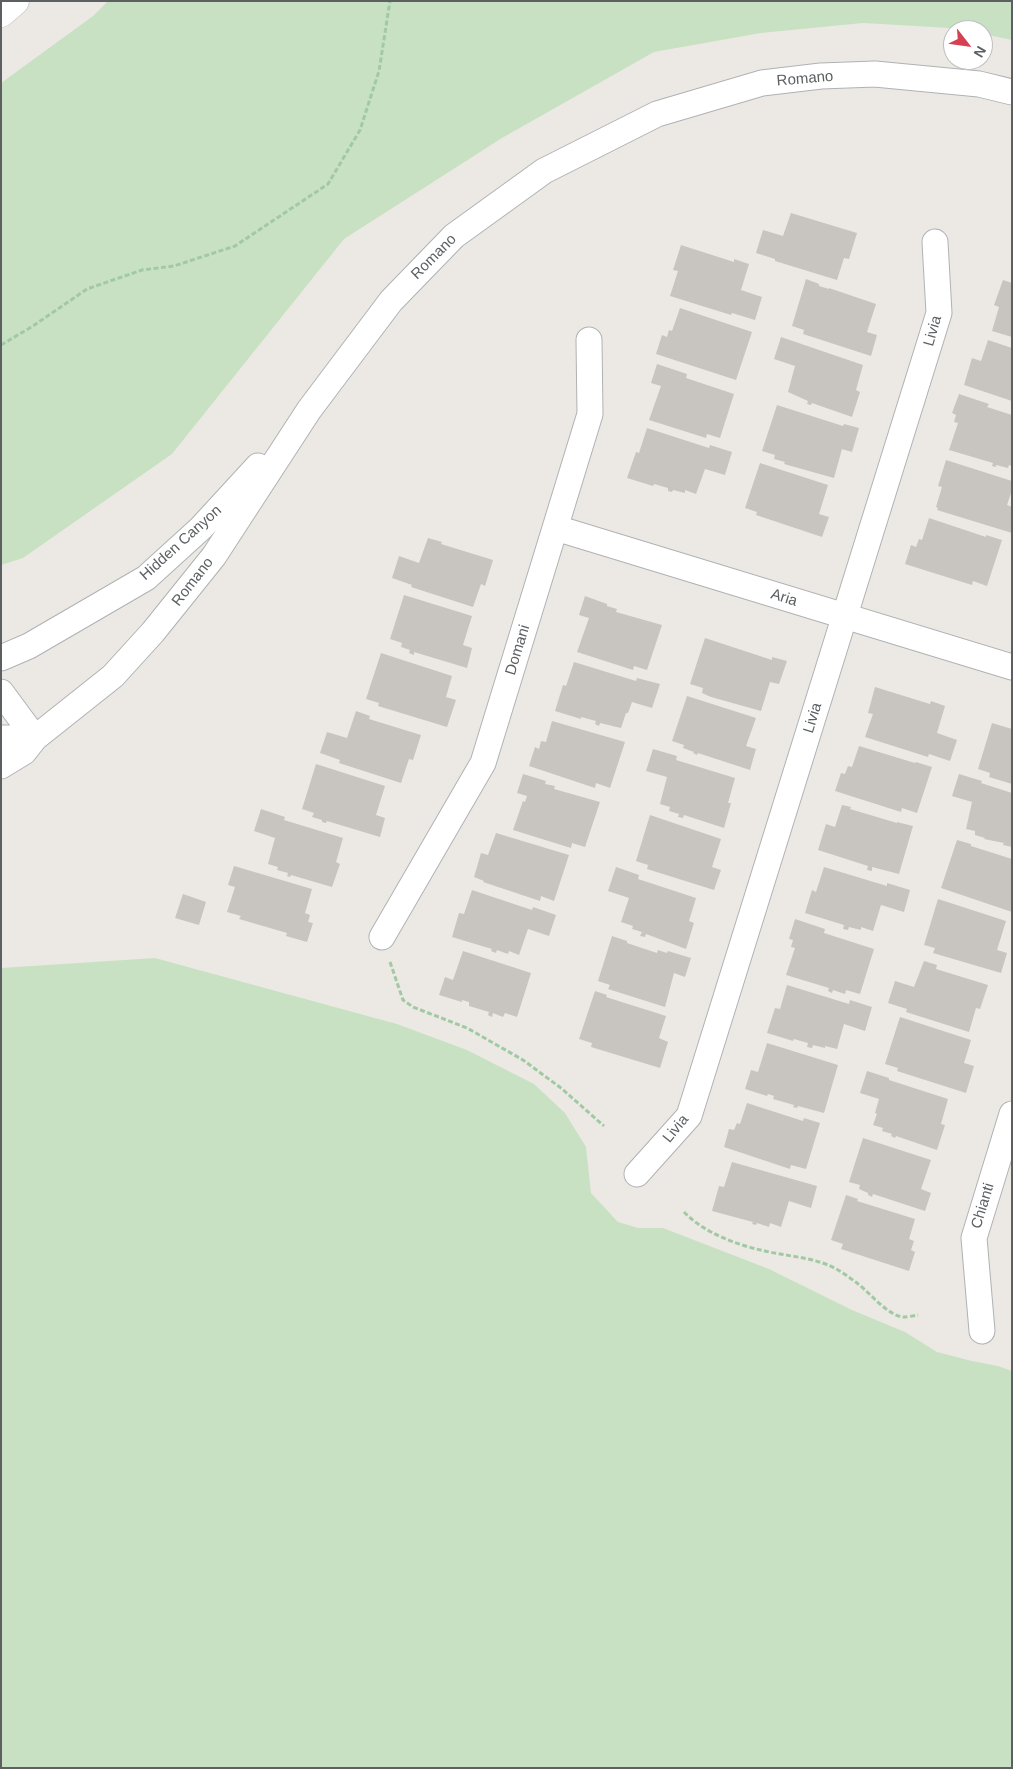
<!DOCTYPE html>
<style>
body{margin:0}
#map{position:relative;width:1013px;height:1769px;overflow:hidden;background:#ece9e4;font-family:Arial,sans-serif}
canvas{display:block}
.frame{position:absolute;inset:0;border:2px solid #5c6062;pointer-events:none}
.north{position:absolute;left:943px;top:20px;width:50px;height:50px;box-sizing:border-box;background:#fff;border:1px solid #bebfc0;border-radius:50%;rotate:120deg;font-size:14px;font-weight:700;line-height:20px;text-align:center;color:#5c6062}
.north::after{content:'';display:block;margin:auto;width:18px;height:22px;background:#d64053;clip-path:polygon(50% 0,100% 100%,50% 72%,0 100%)}
</style>
<div id="map">
<canvas width="1013" height="1769"></canvas>
<div class="frame"></div>
<div class="north">N</div>
</div>
<script>
const g = document.querySelector('canvas').getContext('2d');
g.lineJoin = 'round';
function fill(path, color) { g.fillStyle = color; g.fill(path, 'evenodd'); }
function trace(path, color, width, dash) { g.strokeStyle = color; g.lineWidth = width; g.lineCap = dash ? 'butt' : 'round'; g.setLineDash(dash || []); g.stroke(path); }
function drawText(font, color, halo, rows, align = 'center') {
  g.font = font + ' Arial,sans-serif'; g.lineWidth = 4; g.setLineDash([]); g.textBaseline = 'middle'; g.strokeStyle = halo; g.fillStyle = color; for (const [text, x, y, turn = 0] of rows) {
    g.save(); g.translate(x, y); g.rotate((+turn || 0) * Math.PI / 180); g.textAlign = isNaN(turn) ? turn : align; if (halo) g.strokeText(text, 0, 0); g.fillText(text, 0, 0); g.restore();
  }
}
const green = new Path2D(`
 M108 1H1012V40L983 34V30L863 23 761 33 654 52 502 138 344 239 172 454 23 558 1 565V83L93 16Z
 M155 958 397 1024 467 1050 534 1084 565 1113 586 1147 591 1193 618 1222 638 1228H663L769 1269 852 1310 905 1332 937 1352 972 1361 998 1366 1012 1371V1768H1V968Z`);
const building = new Path2D(`
 M791 213 857 233 849 259 844 258 837 280 775 261V259L756 253 763 230 783 236Z
 M681 245 734 262V259L749 264 741 290 762 297 755 320 732 313 731 315 670 296 678 271 673 270Z
 M806 279 819 284V286L829 289V288L876 304 867 332 877 335 871 356 803 334 804 330 792 326Z
 M1003 280 1012 283V337L992 331 999 307 994 305Z
 M680 308 752 332 736 380 656 354 662 335 667 337 669 330 672 331Z
 M781 337 863 365 856 390 860 392 852 417 812 403 811 405 807 404 808 401 788 392 795 366 774 359Z
 M988 340 1012 348V401L964 385 972 358 981 361Z
 M657 364 687 374 686 378 734 394 720 438 707 434 706 438 649 420 661 386 651 383Z
 M959 394 989 404 987 407 1012 415V466L1009 465 1008 468 996 465V467L992 466 993 463 949 450 958 423 954 422 956 415 952 413Z
 M777 405 843 426 844 424 859 428 852 452 842 449 834 478 784 464 785 462 774 459 775 455 762 451Z
 M647 428 709 448 710 445 732 452 725 475 705 469 696 494 685 490V493L673 490 672 492 668 491V488L654 484 653 486 627 478 636 452 639 453Z
 M946 460 1012 481V490L1007 505 1012 507V533L937 510 938 508 936 507 942 487 938 486Z
 M760 463 828 485 819 514 829 517 822 537 756 515 757 512 745 508Z
 M929 518 986 537V535L1002 540 987 586 973 581 972 585 905 564 911 545 916 547 919 539 922 540Z
 M428 538 442 542 441 544 493 560 485 586 481 584 473 607 411 587 412 585 392 578 399 556 419 563Z
 M404 595 472 616 463 645 472 648 467 668 414 652V655L409 653 410 650 401 647 402 643 390 639Z
 M585 596 607 604V606L617 609 616 612 662 625 647 670 634 666 633 670 577 652 589 618 579 615Z
 M705 638 772 660V657L787 661 779 684 770 682 761 711 711 697 702 693 703 688 690 684Z
 M381 653 452 676 446 697 456 700 447 727 378 706 379 703 366 699Z
 M574 662 636 681 637 678 660 684 652 708 632 702 628 713H626L621 728 600 723 599 726 595 724 596 721 581 717V719L555 711 563 685 566 686Z
 M875 687 930 704 931 701 945 706 937 733 957 740 950 761 929 754 928 757 865 737 873 714 868 713Z
 M687 696 756 718 746 746 756 749 750 770 698 753 697 755 693 753 694 752 683 748 684 745 672 741Z
 M356 711 370 716 369 719 421 735 413 760 409 759 401 783 339 763 340 760 320 753 327 732 347 738Z
 M552 721 625 742 610 788 596 783 595 788 529 766 535 747 539 749 541 741 546 742Z
 M992 723 1012 729V784L989 777 990 773 978 769Z
 M859 746 915 763 916 762 932 767 917 813 902 808 901 812 835 791 841 773 845 774 848 766 852 767Z
 M653 749 677 756 676 760 735 778 728 803H731L724 828 684 815 683 818 678 817 679 814 669 811 670 807 660 804 667 777 646 771Z
 M316 764 385 786 376 815 385 818 380 837 327 821 326 823 322 822V820L312 817 314 813 302 809Z
 M523 774 546 781 545 784 555 786 554 789 600 802 585 847 572 843 571 848 513 830 523 801 525 802 527 796 517 793Z
 M959 774 982 781 981 783 1012 793V847L1003 845 1004 843 984 839 985 838 975 835V831L966 829 972 802 952 796Z
 M842 805 851 807 850 809 897 823V822L913 826 899 874 872 867V871L867 870 868 866 818 850 826 824 835 827Z
 M261 809 285 817 284 820 343 838 336 862 340 864 332 887 291 875 290 877 287 876 288 873 277 870 278 867 268 864 275 838 254 831Z
 M650 815 721 839 712 867 721 870 714 890 647 869 648 865 636 861Z
 M496 833 569 855 554 901 541 896 540 901 483 882 484 881 474 877 481 853 488 855Z
 M957 840 971 844V846L1012 859V912L941 888Z
 M234 866 312 889 305 913 310 915 308 922 313 923 307 942 286 936 287 933 239 919 241 916 227 912 235 887 228 885Z
 M616 867 639 875 638 879 696 898 689 921 694 923 686 949 646 934 645 937 640 936 642 932 632 929 633 926 621 922 629 898 608 891Z
 M824 867 887 886V883L910 890 904 912 881 905 873 931 861 927V930L849 927 848 930 843 929 844 925 805 913 812 890 816 892Z
 M472 890 532 910 533 907 556 915 549 936 528 929 519 955 509 951 508 954 497 950 496 953 491 951 492 949 452 937 459 913 464 914Z
 M183 894 206 902 199 925 175 918Z
 M938 899 1006 921 997 950 1007 953 1001 973 933 953 935 948 924 945Z
 M795 919 825 929 824 933 874 949 860 994 846 990 845 994 833 990 832 993 828 991 829 988 786 975 795 948 791 947 793 940 789 939Z
 M612 936 627 941V943L657 953 658 950 667 953 668 951 691 958 685 977 674 973 665 1007 608 989 610 985 598 981Z
 M463 951 531 973 517 1017 505 1013 503 1017 493 1013 492 1017 488 1015 489 1012 469 1006V1002L462 1000V1002L439 995 445 977 453 980Z
 M924 961 937 965 936 969 988 985 980 1009 976 1008 969 1032 906 1012 907 1009 888 1003 895 981 914 987Z
 M787 985 849 1004 850 1000 872 1007 865 1031 844 1024 837 1049 825 1046V1048L813 1045 812 1048 807 1047 808 1043 794 1039 793 1041 767 1033 775 1008 780 1009Z
 M595 991 607 995 606 997 666 1016 659 1038 668 1042 660 1068 591 1047 592 1043 579 1039Z
 M900 1017 971 1040 964 1063 974 1066 966 1093 897 1071 898 1068 885 1064Z
 M767 1043 838 1065 824 1113 798 1106 797 1108 793 1107 794 1105 773 1099 774 1096 768 1094 767 1096 745 1089 751 1070 758 1072Z
 M867 1071 889 1078V1080L948 1099 941 1124 945 1125 937 1150 896 1136 895 1138 891 1136 892 1134 882 1131 883 1128 873 1125 877 1114 875 1113 879 1099 860 1093Z
 M747 1103 803 1121 804 1118 820 1123 806 1169 791 1165 790 1169 724 1147 729 1129 734 1130 737 1123 740 1124Z
 M863 1138 931 1160 921 1189 931 1193 925 1211 873 1194 872 1197 868 1195V1193L859 1189 860 1185 849 1182Z
 M732 1162 817 1186 811 1208 789 1201 781 1227 770 1223 769 1227 757 1223 756 1225 752 1224 753 1222 712 1211 719 1186 724 1187Z
 M846 1195 858 1199 857 1201 915 1219 909 1239 914 1241 911 1250 915 1252 909 1271 841 1249 843 1244 831 1240Z`);
const path = new Path2D(`
 M1 345 33 326 87 289 142 270 174 266 235 246 328 184 360 130 379 71 390 1
 M390 962 403 1000 413 1007 467 1028 523 1060 561 1088 604 1126
 M684 1212C704 1233 737 1245 765 1251 786 1256 808 1257 828 1265 838 1269 849 1277 857 1283 870 1293 887 1315 903 1317 907 1317 913 1316 918 1315`);
const minor = new Path2D(`
 M556 528 1012 667
 M1 658 29 646 146 578 201 528 258 466
 M1 692 35 738
 M1 738H35
 M1 766 24 752 35 738 113 676 153 632 214 556 309 410 391 301 454 236 544 171 657 114 762 83 821 76 875 74 979 84 1012 92
 M382 937 483 763 590 414 589 340
 M637 1174 689 1116 939 313 935 242
 M982 1331 974 1238 1012 1114`);
const secondary = new Path2D(`
 M1 13 15 1`);
const streetNames = [
 ["Romano",805,79,-5],
 ["Romano",434,257,-45],
 ["Livia",933,331,-74],
 ["Hidden Canyon",181,543,-42],
 ["Romano",193,582,-52],
 ["Aria",784,598,17],
 ["Domani",518,650,-73],
 ["Livia",813,718,-73],
 ["Livia",676,1129,-51],
 ["Chianti",983,1206,-73]
];
fill(green, '#c9e1c3');
fill(building, '#c8c4c0');
trace(minor, '#afb2b4', 27);
trace(secondary, '#aeb2b5', 29);
trace(path, '#a1c9a4', 3, [5, 2.5]);
trace(minor, '#fff', 25);
trace(secondary, '#fff', 28);
drawText('15px', '#5c6062', '#fff', streetNames);
</script>
